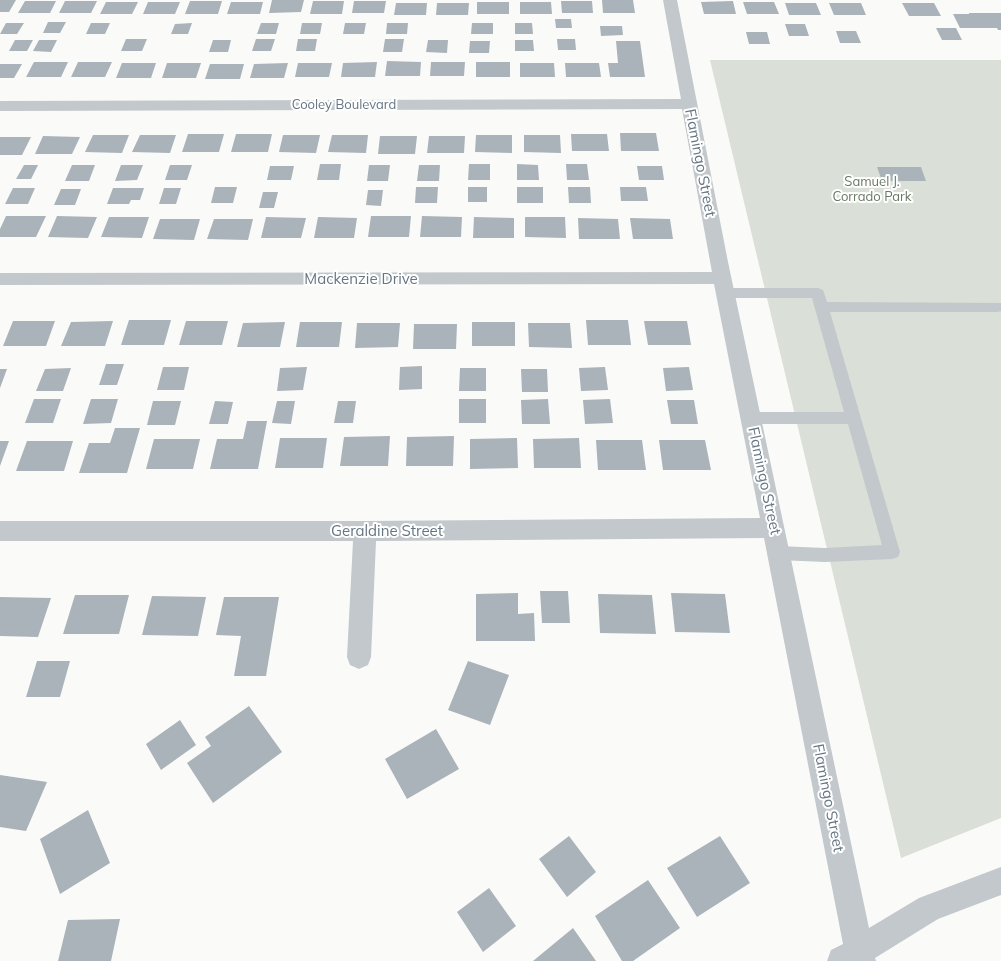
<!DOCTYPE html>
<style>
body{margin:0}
canvas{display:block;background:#fafaf8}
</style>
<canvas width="1001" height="961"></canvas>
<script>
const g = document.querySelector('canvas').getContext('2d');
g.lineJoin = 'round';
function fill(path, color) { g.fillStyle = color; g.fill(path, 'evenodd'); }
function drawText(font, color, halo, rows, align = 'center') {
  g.font = font + ' Mulish,sans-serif'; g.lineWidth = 4; g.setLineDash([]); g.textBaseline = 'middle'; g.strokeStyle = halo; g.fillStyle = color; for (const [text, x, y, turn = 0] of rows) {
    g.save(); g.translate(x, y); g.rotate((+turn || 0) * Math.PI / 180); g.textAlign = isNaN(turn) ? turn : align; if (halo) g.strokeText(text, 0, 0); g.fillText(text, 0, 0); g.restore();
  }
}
const green = new Path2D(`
 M710 60H1001V818L901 858Z`);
const building = new Path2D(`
 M0 0H16L9 12H0Z
 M272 0H304L301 12 269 13Z
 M602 0H633L635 13H603Z
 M25 1H56L50 13H18Z
 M65 1H97L91 13H59Z
 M190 1H222L218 14H185Z
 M313 1H344L342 14H310Z
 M354 1H386L384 13H352Z
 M561 1H592L593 13H562Z
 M733 1 736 14H704L701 2Z
 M106 2H138L132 14H100Z
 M148 2H180L175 14H143Z
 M231 2H263L260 14H227Z
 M477 2H509V14H477Z
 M520 2H551L552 14H520Z
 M743 2H774L779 14H747Z
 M396 3H427L426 15H394Z
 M437 3H469L468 15H436Z
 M785 3H816L821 15H789Z
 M829 3H861L866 15H834Z
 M902 3H934L941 16H909Z
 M969 13H1001V30H998L997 28H960L953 14H969Z
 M555 19H571L572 28H556Z
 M48 22H66L60 33H43Z
 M6 23H24L17 34H0Z
 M91 23H110L105 34H86Z
 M192 23 188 34H171L175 24Z
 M261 23H279L276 34H257Z
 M302 23H322L320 34H300Z
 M345 23H366L364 34H343Z
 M387 23H408L407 34H386Z
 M472 23H493V34H471Z
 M515 23H532L533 34H515Z
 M785 24H805L809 36H789Z
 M600 26H622L623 35 601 36Z
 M936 28H956L962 40H942Z
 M836 31H856L861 43H840Z
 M746 32H767L770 44H749Z
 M126 39H147L142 51H121Z
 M256 39H275L271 51H252Z
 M298 39H317L315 51H296Z
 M385 39H404L402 52H383Z
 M557 39H575L576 50H558Z
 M15 40H33L27 51H9Z
 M39 40H57L51 52 33 51Z
 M213 40H231L228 52H209Z
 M428 40H448L447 53 426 52Z
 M515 40H533L534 51H515Z
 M470 41H490L489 53H469Z
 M616 41H640L645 77H610L608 63H618Z
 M387 61 421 62 420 76H385Z
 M34 62H68L61 77H26Z
 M78 62H112L105 77H71Z
 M377 62 375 77H341L343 63Z
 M431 62H465L464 76H430Z
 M476 62H510V77H476Z
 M122 63H156L151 78H116Z
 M167 63H201L196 78H162Z
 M288 63 284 78H250L254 64Z
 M298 63H332L329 77H295Z
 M520 63H554L555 77H520Z
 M565 63H599L601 77H566Z
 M0 64H22L14 78H0Z
 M210 64H244L240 79H205Z
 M620 133H656L659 151H621Z
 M188 134H224L219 152H182Z
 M236 134H272L268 152H231Z
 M571 134H607L609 151H572Z
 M93 135H129L122 153 85 152Z
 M140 135H176L170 153 132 152Z
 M283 135H320L316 153 279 152Z
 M332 135H368L366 153 328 152Z
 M476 135H512V153L475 152Z
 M524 135H560L561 153 524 152Z
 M43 136 80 137 72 154H35Z
 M380 136H417L415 154H378Z
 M429 136H465L464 153H427Z
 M0 137H31L22 155H0Z
 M320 164H341L339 180H317Z
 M469 164H490V180H468Z
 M517 164 538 165 539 180H517Z
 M566 164H587L589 180H567Z
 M24 165H38L31 179H16Z
 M72 165H95L89 181H65Z
 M121 165H143L137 180 115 181Z
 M170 165H192L187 180H165Z
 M369 165H390L388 181H367Z
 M419 165H440L439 181H417Z
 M270 166H294L291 180H267Z
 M637 166H662L664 180H639Z
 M877 167H921L926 181H882Z
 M215 187H237L233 203H211Z
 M416 187H438L437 203H415Z
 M468 187H487V202H468Z
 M517 187H543V203H517Z
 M568 187H590L591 203H569Z
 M620 187H646L648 201H621Z
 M13 188H35L28 204H5Z
 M113 188H144L140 200H131L129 204H107Z
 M164 188H181L176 204H159Z
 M61 189H81L75 205H54Z
 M368 190H383L381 206 366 205Z
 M263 192H278L274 208H259Z
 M6 216H46L36 237H0V229Z
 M57 216 97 217 88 238 48 237Z
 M371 216H411L409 237H368Z
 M422 216 462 217 461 237H420Z
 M109 217H149L142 238 101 237Z
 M266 217 306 218 301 238H261Z
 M318 217 357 218 354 238H314Z
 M474 217 514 218V238H473Z
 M525 217H565L566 238 525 237Z
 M578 218 618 219 620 239H579Z
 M630 218 670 219 673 239H633Z
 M160 219H200L194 240 153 239Z
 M214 219H253L248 240 207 239Z
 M129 320H171L164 345H121Z
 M586 320H628L631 345H588Z
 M13 321H55L46 346H3Z
 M113 321 105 346H61L71 322Z
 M186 321H228L222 345H179Z
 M644 321H687L691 345H648Z
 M285 322 280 347H237L243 323Z
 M300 322H342L339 347H296Z
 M472 322H515V346H472Z
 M357 323H400L398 347 355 348Z
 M528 323H570L572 348 529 347Z
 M414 324H457L456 349H413Z
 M106 364H124L117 385H99Z
 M422 366V389L399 390 400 367Z
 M163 367H189L184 390H157Z
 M307 367 303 390 277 391 280 368Z
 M605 367 608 390 581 391 579 368Z
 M689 367 693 390 666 391 663 368Z
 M71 368 63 391H36L45 369Z
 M460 368H486V391H459Z
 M0 369H7L0 388Z
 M521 369H547L548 392H522Z
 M34 399H61L53 423H25Z
 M91 399H118L111 423 83 424Z
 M459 399H486V423H459Z
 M548 399 550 424H522L521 400Z
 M610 399 613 423 585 424 583 400Z
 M667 400H694L698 424H671Z
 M153 401H181L175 425H147Z
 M215 401 233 402 228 424H209Z
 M277 401H295L291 424 272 423Z
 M338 401H356L353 423H334Z
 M247 421H267L258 469H210L217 439H243Z
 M115 428H140L127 473H79L89 443H110Z
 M390 436 388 466H340L344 437Z
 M454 436 453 466H406L407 437Z
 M280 438H327L323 468H275Z
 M517 438 518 468 470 469V439Z
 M579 438 581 468H534L533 439Z
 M154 439H200L193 469H146Z
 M596 440H642L646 470H598Z
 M659 440H705L711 470H663Z
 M0 441H9L0 466Z
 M27 441H73L64 471H16Z
 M540 591H568L570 623H542Z
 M518 593V614L534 613 535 641H476V594Z
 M671 593 725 594 730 633 675 632Z
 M598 594 652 595 656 634 600 633Z
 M75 595H129L119 634H63Z
 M152 596 206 597 198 636 142 635Z
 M0 597 51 598 38 637 0 636Z
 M224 597H279L266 676H234L241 636 216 635Z
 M37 661H70L60 697H26Z
 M468 661 509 675 490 725 448 710Z
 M249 706 282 752 213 803 187 763 211 746 205 737Z
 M180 720 196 745 161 770 146 744Z
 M436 729 459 769 407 799 385 759Z
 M0 775 47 782 26 831 0 827Z
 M88 810 110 863 60 894 40 839Z
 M569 836 596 872 567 897 539 859Z
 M720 836 750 883 697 917 667 868Z
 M648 880 680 928 633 961H622L595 916Z
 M489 888 516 926 483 952 457 912Z
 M120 919 111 961H58L68 920Z
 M573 928 596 961H533Z`);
const lane = new Path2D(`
 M726 288H818L823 290 827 302 1001 303V311L998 312H830L900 552 898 557 892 559 825 562 778 560 772 558 770 553 772 548 778 546 825 548 882 545 848 424H751L746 422 743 418 746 414 751 412H844L812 298H726L721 296 719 293 721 290Z`);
const street = new Path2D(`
 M663 0H677L728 262 869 928 919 898 1001 867V895L938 919 875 958 876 961H827L831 950 843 944 764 538 376 541 371 657 368 665 359 669 350 665 347 657 353 541H0V521H365L760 518 714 284 0 285V273L712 272 682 109 0 111V101L681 99Z`);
const farStreetnames = [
 ["Cooley Boulevard",344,105]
];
const farParknames = [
 ["Samuel J.",872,182],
 ["Corrado Park",872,197]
];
const streetNames = [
 ["Flamingo Street",700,163,79],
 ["Mackenzie Drive",361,279],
 ["Flamingo Street",764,481,78],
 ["Geraldine Street",387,531],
 ["Flamingo Street",828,798,79]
];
fill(green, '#dadfd7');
fill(building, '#aab3b9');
fill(lane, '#c3c8cc');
fill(street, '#c3c8cc');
drawText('13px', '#657683', '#fff', farStreetnames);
drawText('13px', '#687a64', '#fff', farParknames);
drawText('15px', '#657683', '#fff', streetNames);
</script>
